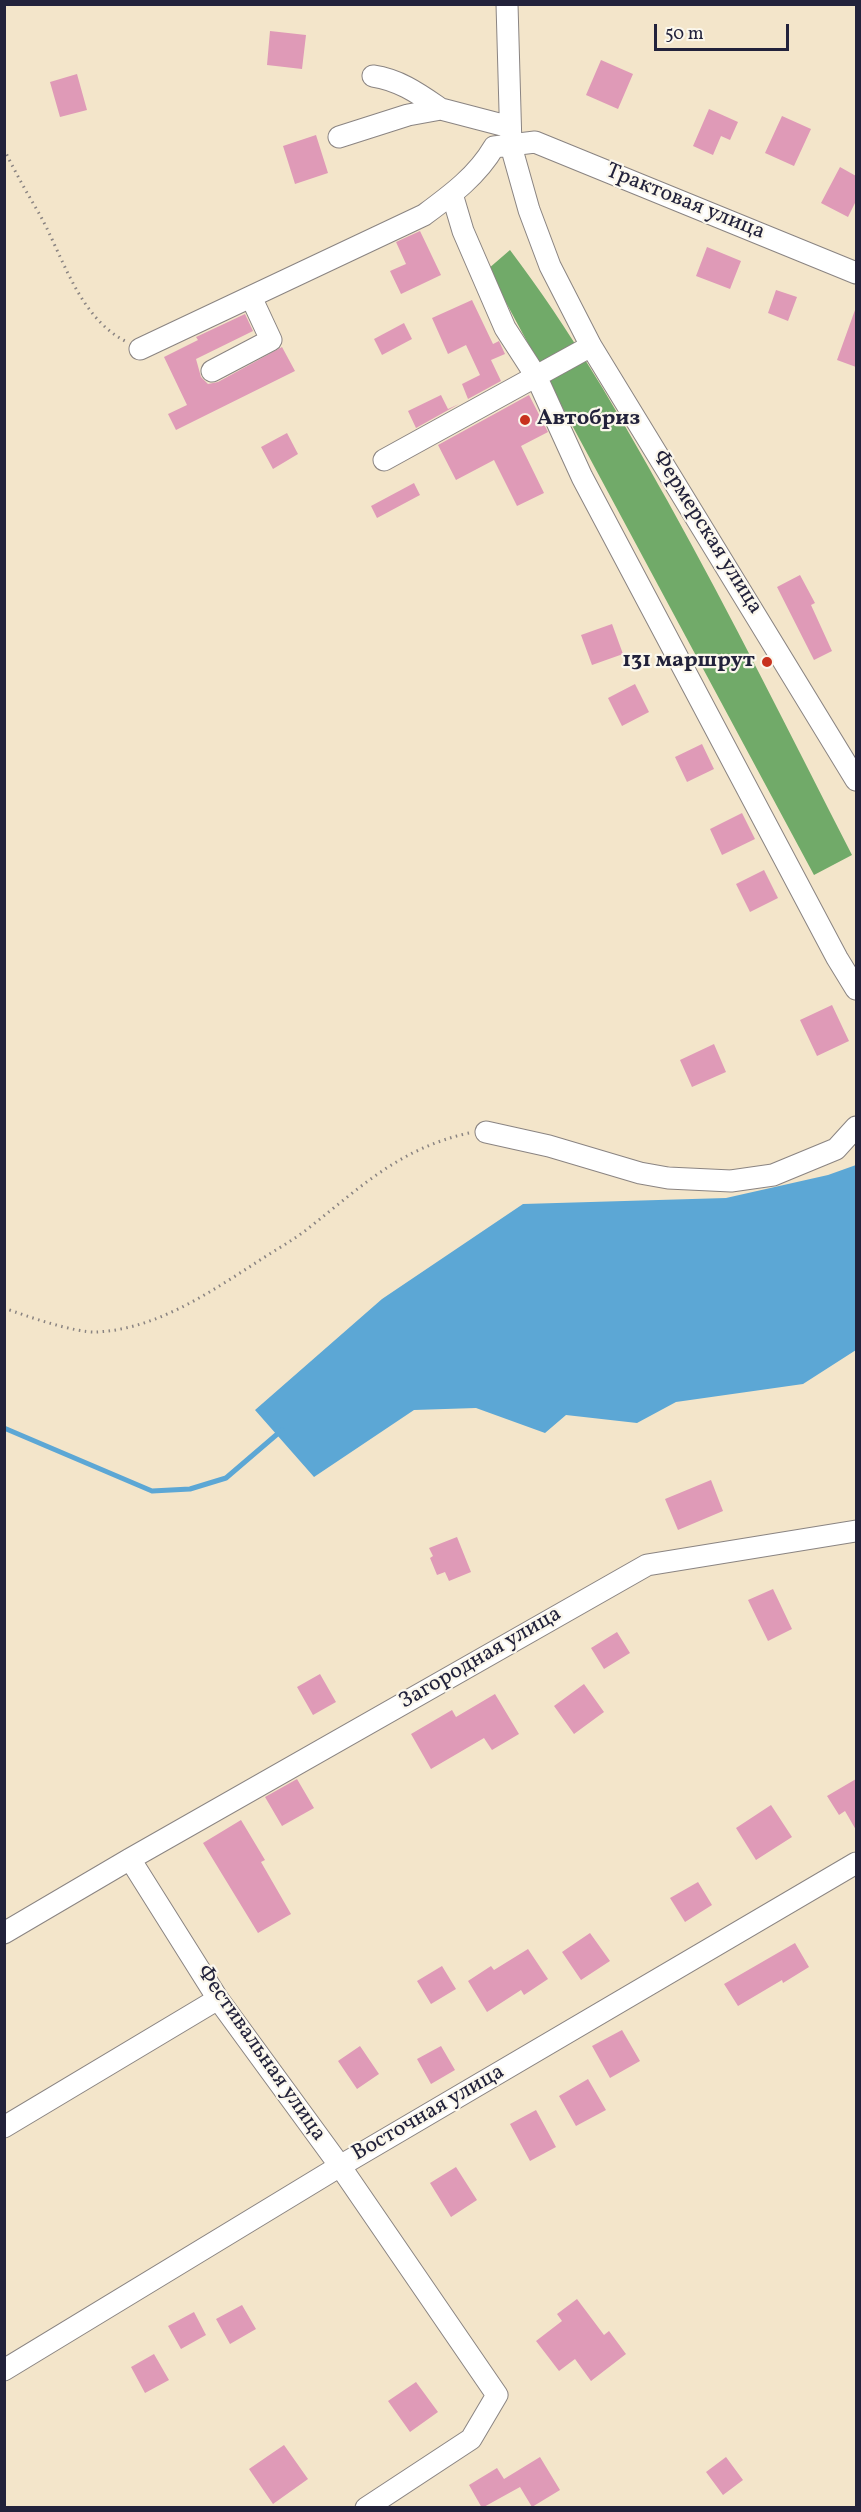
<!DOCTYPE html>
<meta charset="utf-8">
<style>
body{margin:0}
#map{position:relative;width:861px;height:2512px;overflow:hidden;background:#f3e5ca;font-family:Vollkorn,serif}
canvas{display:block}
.frame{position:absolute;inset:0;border:6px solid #22223b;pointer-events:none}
.scale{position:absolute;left:654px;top:24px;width:135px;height:27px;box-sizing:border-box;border:3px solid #22223b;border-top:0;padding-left:8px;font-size:18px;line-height:21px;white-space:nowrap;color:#22223b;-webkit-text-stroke:4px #fbf7ec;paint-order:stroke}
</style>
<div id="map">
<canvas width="861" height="2512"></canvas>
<div class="frame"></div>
<div class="scale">50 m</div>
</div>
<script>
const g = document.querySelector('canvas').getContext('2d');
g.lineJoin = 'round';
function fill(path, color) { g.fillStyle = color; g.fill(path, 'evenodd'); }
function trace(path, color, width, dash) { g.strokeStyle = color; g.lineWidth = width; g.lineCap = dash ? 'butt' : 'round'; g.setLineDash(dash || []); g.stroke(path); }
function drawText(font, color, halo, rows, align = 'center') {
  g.font = font + ' Vollkorn,serif'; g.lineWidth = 4.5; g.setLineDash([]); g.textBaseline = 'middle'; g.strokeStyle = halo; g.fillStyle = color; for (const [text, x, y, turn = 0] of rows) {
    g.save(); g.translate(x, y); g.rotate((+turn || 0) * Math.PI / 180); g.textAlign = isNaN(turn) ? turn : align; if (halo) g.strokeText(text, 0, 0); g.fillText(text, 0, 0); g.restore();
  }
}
const forest = new Path2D(`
 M510 250C570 329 619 414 667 500 732 617 791 736 852 855L814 875 488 269Z`);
const water = new Path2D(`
 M856 1165V1350L803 1384 676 1402 637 1423 566 1415 545 1433 476 1408 414 1410 314 1477 255 1410 382 1299 523 1204 726 1198 828 1175Z`);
const stream = new Path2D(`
 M4 1428 152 1491 190 1489 226 1478 282 1430`);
const building = new Path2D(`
 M270 31 306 35 302 69 267 65Z
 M601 60 633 74 618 109 586 95Z
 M77 74 87 110 60 117 50 82Z
 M709 109 738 122 730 140 721 136 713 155 693 146Z
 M782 116 811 129 794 166 765 153Z
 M316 135 328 173 295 184 283 146Z
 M840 167 856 176V201L848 217 821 203Z
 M420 231 441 275 401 294 390 271 406 264 396 242Z
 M707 247 741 261 730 289 696 276Z
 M776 290 797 297 788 321 768 313Z
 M472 300 493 344 499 341 505 354 491 360 501 381 468 399 462 384 480 375 466 345 448 354 432 318Z
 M855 310H856V367L837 360Z
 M245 314 253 331 196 359 201 377 208 384 218 382 282 347 295 371 176 430 168 414 187 405 164 357 198 340 196 337Z
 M404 323 412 339 382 355 374 339Z
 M441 395 448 409 459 404 416 428 408 411Z
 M529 395 548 432 521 446 544 493 517 506 494 460 456 480 438 445Z
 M287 433 298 454 273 469 261 447Z
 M414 483 420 495 377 518 371 506Z
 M800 575 815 603 811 605 832 651 814 660 777 587Z
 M612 624 623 654 592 665 581 635Z
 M635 684 649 712 622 726 608 698Z
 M702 744 714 769 687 782 675 757Z
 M742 813 755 839 722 855 710 829Z
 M764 870 778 898 750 912 736 884Z
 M832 1005 849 1041 817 1056 800 1020Z
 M714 1044 726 1072 692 1087 680 1060Z
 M711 1480 723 1511 678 1530 665 1499Z
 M457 1537 471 1572 449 1581 445 1572 437 1575 430 1558 433 1556 429 1548Z
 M773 1589 792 1629 768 1641 748 1600Z
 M617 1632 630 1653 604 1669 591 1648Z
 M320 1674 336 1702 313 1715 297 1687Z
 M584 1684 604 1712 574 1734 554 1706Z
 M495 1694 519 1734 492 1750 484 1738 431 1769 411 1734 452 1710 456 1717Z
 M297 1779 314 1808 282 1826 265 1797Z
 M856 1779V1830L845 1811 839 1815 827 1796Z
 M771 1805 792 1837 756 1860 736 1828Z
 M241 1820 265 1860 261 1862 291 1914 258 1933 203 1843Z
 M698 1882 712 1905 685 1922 670 1898Z
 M590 1933 610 1961 581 1980 562 1952Z
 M795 1943 809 1967 783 1983 782 1980 738 2006 724 1984Z
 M528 1949 548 1979 524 1995 521 1990 487 2012 468 1981 491 1966 494 1970Z
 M442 1966 456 1989 431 2004 417 1981Z
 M622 2030 640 2061 610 2078 592 2046Z
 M360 2046 379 2074 357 2089 338 2061Z
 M441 2046 455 2070 431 2084 417 2059Z
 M588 2079 606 2110 576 2126 559 2096Z
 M536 2110 556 2147 530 2161 510 2124Z
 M456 2167 477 2200 451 2217 430 2183Z
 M577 2299 604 2335 609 2331 626 2354 591 2381 575 2359 559 2371 536 2341 562 2321 557 2314Z
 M242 2305 256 2329 230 2344 216 2319Z
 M194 2312 206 2335 181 2349 168 2326Z
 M154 2354 169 2380 145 2393 131 2367Z
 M416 2382 438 2412 410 2432 388 2401Z
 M284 2445 308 2479 273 2504 249 2469Z
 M540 2457 560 2490 532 2507 520 2487 482 2508 469 2485 497 2468 504 2479Z
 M726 2457 743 2480 723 2495 706 2472Z`);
const path = new Path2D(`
 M4 149C15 172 27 193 40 215 63 257 79 317 125 341
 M4 1308C26 1316 75 1333 97 1332 156 1329 209 1293 257 1262 275 1250 294 1240 310 1227 363 1185 401 1148 469 1133`);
const minor = new Path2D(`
 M507 4 511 146 529 210 550 266 591 346 856 780
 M373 76C400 80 419 94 441 109
 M339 137 408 115 441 109 510 127
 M452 194 463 231 505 328 536 376 582 477 837 958 856 989
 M140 349 424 215C451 195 477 176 494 147L535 142 856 273
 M212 371 271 340 251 297
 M384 460 591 346
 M486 1132 549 1146 640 1173 668 1178 731 1181 773 1175 836 1149 856 1127
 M130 1859 218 1999 340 2166 497 2395 471 2439 366 2508
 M4 1933 130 1859 647 1565 856 1531
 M4 2127 218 1999
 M4 2370 340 2166 856 1863`);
const markers = [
 [525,420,6,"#c8321e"],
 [767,662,6,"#c8321e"]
];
const streetNames = [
 ["Трактовая улица",685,203,22],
 ["Фермерская улица",706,533,58],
 ["Загородная улица",481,1659,-30],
 ["Фестивальная улица",260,2054,55],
 ["Восточная улица",429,2114,-30]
];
const poiNames = [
 ["Автобриз",537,420],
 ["131 маршрут",755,662,"right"]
];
fill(forest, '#71aa69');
fill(water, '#5ca7d5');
trace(stream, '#5ca7d5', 5);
fill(building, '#df9ab7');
trace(minor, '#8a8482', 23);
trace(path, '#8a8482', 3, [1.5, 4.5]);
trace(minor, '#fff', 21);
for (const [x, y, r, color] of markers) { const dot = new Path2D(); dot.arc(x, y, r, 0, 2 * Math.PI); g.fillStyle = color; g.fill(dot); trace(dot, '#fbf7ec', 2); }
drawText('22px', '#22223b', '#fbf7ec', streetNames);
drawText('bold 22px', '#22223b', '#fbf7ec', poiNames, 'left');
</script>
